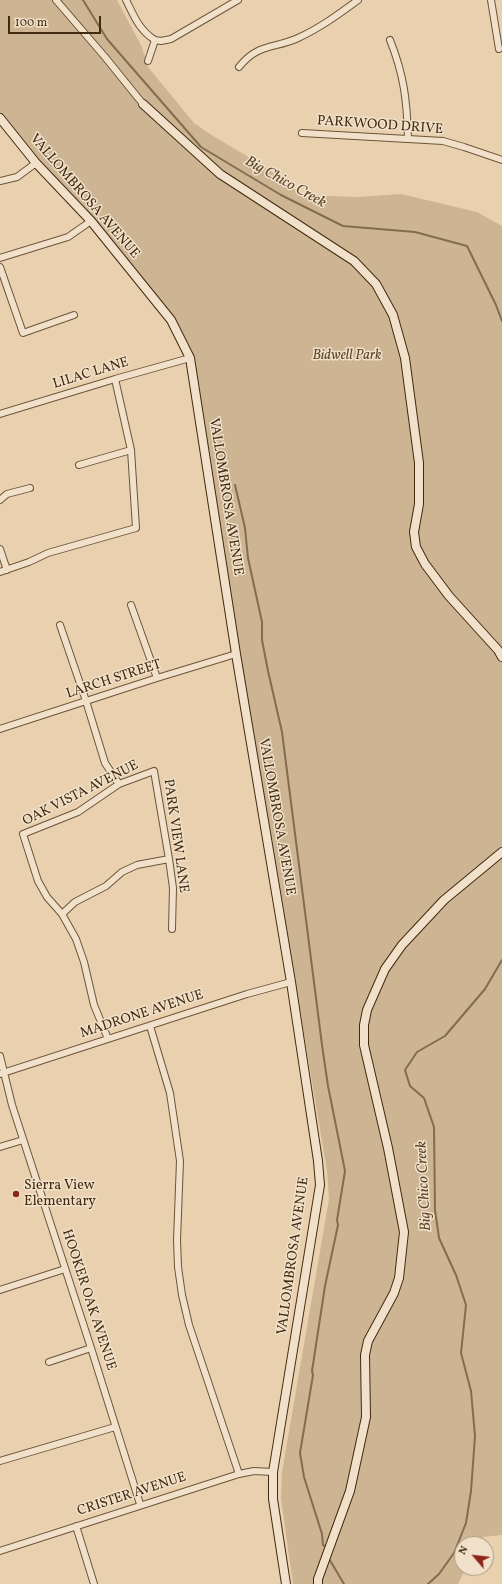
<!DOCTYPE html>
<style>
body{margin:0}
#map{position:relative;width:502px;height:1584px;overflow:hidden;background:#e9d1af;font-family:Vollkorn,serif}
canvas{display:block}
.north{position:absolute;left:454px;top:1536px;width:40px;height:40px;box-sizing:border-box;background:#f1e1cb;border:1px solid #ab9880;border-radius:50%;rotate:298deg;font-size:11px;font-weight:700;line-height:16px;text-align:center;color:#422a10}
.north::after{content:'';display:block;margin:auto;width:14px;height:18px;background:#8f2418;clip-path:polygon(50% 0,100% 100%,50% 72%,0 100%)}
.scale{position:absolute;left:8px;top:16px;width:93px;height:18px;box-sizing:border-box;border:2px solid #422a10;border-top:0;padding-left:5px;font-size:12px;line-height:14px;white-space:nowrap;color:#422a10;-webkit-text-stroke:3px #f1e1cb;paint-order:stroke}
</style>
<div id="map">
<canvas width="502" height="1584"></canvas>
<div class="north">N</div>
<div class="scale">100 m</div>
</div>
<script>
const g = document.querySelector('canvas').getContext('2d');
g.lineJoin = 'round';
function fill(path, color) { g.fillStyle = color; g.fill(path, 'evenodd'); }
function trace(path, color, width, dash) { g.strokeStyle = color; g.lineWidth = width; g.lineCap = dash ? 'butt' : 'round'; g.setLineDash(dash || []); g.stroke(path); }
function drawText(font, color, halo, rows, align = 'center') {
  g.font = font + ' Vollkorn,serif'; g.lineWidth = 3; g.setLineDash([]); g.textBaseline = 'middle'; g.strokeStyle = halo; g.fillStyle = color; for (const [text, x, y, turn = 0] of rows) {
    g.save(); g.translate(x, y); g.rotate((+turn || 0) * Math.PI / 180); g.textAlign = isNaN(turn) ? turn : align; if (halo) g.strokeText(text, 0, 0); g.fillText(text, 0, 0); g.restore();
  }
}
const green = new Path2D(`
 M0 0H117L142 47 148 67 194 123 213 136 267 168 302 195 357 197 401 194 477 212 502 226V1535L482 1537 478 1544H462V1568H466L458 1584H293L281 1499 282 1472 329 1199 327 1171 190 358 171 320 0 118Z`);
const stream = new Path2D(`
 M83 0 107 39 201 147 281 195 343 226 415 232 467 246 496 305 502 321
 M235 485 245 528 248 558 262 622V640L268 671 282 732 322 1045 328 1086 345 1171 337 1220 338 1225 325 1286 312 1371 313 1375 300 1453 304 1477 322 1534 323 1545 326 1547
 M328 1557 344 1584
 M428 1584 439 1574 454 1553 466 1523 471 1491 475 1436 471 1391 461 1353 466 1305 456 1275 439 1238 435 1210 434 1127 424 1098 410 1086 405 1070 417 1052 445 1036 485 989 502 960`);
const street = new Path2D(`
 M56 0 105 57 143 104
 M126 0C134 16 139 30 155 40
 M491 0 499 49
 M390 40C404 75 407 101 408 138
 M148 61 155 40 161 41 171 39 238 0
 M239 67C258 43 274 49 298 38 320 28 339 14 358 0
 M302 133 443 141 464 147 502 160
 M0 181 17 177 36 163
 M0 258 68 237 91 221
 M0 267 23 333 74 315
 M0 414 115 379 190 358
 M79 465 131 450
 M0 500 7 494 30 488
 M0 549 7 570
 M0 572 29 562 48 553 136 528 131 450 115 379
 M131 605 157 678
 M60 625 86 701 105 763 119 784
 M0 729 157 678 236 654
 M62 914 75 902 106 886 122 872 137 865 169 859
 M150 1026 170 1093 180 1161 177 1240 178 1267 182 1295 189 1325 239 1474
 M108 1039 94 1005 84 962 76 939 62 914 47 897 38 881 23 834 78 812 119 784 154 771 169 859 173 888 172 929
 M0 1056 12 1105 91 1348 140 1504
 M0 1074 247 994 291 982
 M0 1147 23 1140
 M0 1290 65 1269
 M49 1362 91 1348
 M0 1461 115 1427
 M76 1526 94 1584
 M0 1551 239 1474 254 1471 273 1472`);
const secondary = new Path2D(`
 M143 104 220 174 354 261 376 284 393 315 405 358 419 463V504L414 532 416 547 425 564 449 596 498 650 502 657
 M0 118 36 163 91 221 171 320 190 358 236 654 291 982 318 1161 320 1185 273 1472V1499L286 1584
 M318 1584V1579L350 1491 366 1417 365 1355 368 1341 394 1293 399 1278 404 1232 388 1148 364 1045V1025L367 1010 385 969 402 945 444 900 502 852`);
const markers = [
 [16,1194,4,"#8f2418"]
];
const streetNames = [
 ["PARKWOOD DRIVE",380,126,4],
 ["VALLOMBROSA AVENUE",84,197,49],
 ["LILAC LANE",91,374,-17],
 ["VALLOMBROSA AVENUE",225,497,81],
 ["LARCH STREET",114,680,-18],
 ["OAK VISTA AVENUE",81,794,-27],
 ["VALLOMBROSA AVENUE",276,817,80],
 ["PARK VIEW LANE",175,836,82],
 ["MADRONE AVENUE",142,1015,-18],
 ["VALLOMBROSA AVENUE",294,1256,-82],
 ["HOOKER OAK AVENUE",88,1300,72],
 ["CRISTER AVENUE",132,1495,-18]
];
const parkNames = [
 ["Bidwell Park",347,356]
];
const poiNames = [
 ["Sierra View",24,1186],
 ["Elementary",24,1202]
];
const waterNames = [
 ["Big Chico Creek",285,183,29],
 ["Big Chico Creek",425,1186,-93]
];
fill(green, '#cdb594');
trace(stream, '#846c4f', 2);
trace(street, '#6c5438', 8);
trace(secondary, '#422a10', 10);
trace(street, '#f1e1cb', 6);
trace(secondary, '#f1e1cb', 8);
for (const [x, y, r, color] of markers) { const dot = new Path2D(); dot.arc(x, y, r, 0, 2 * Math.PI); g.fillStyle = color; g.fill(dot); trace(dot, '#f1e1cb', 1.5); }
drawText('14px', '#422a10', '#f1e1cb', streetNames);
drawText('italic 14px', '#5e462a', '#f1e1cb', parkNames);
drawText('14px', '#422a10', '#f1e1cb', poiNames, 'left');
drawText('italic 15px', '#5e462a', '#f1e1cb', waterNames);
</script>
